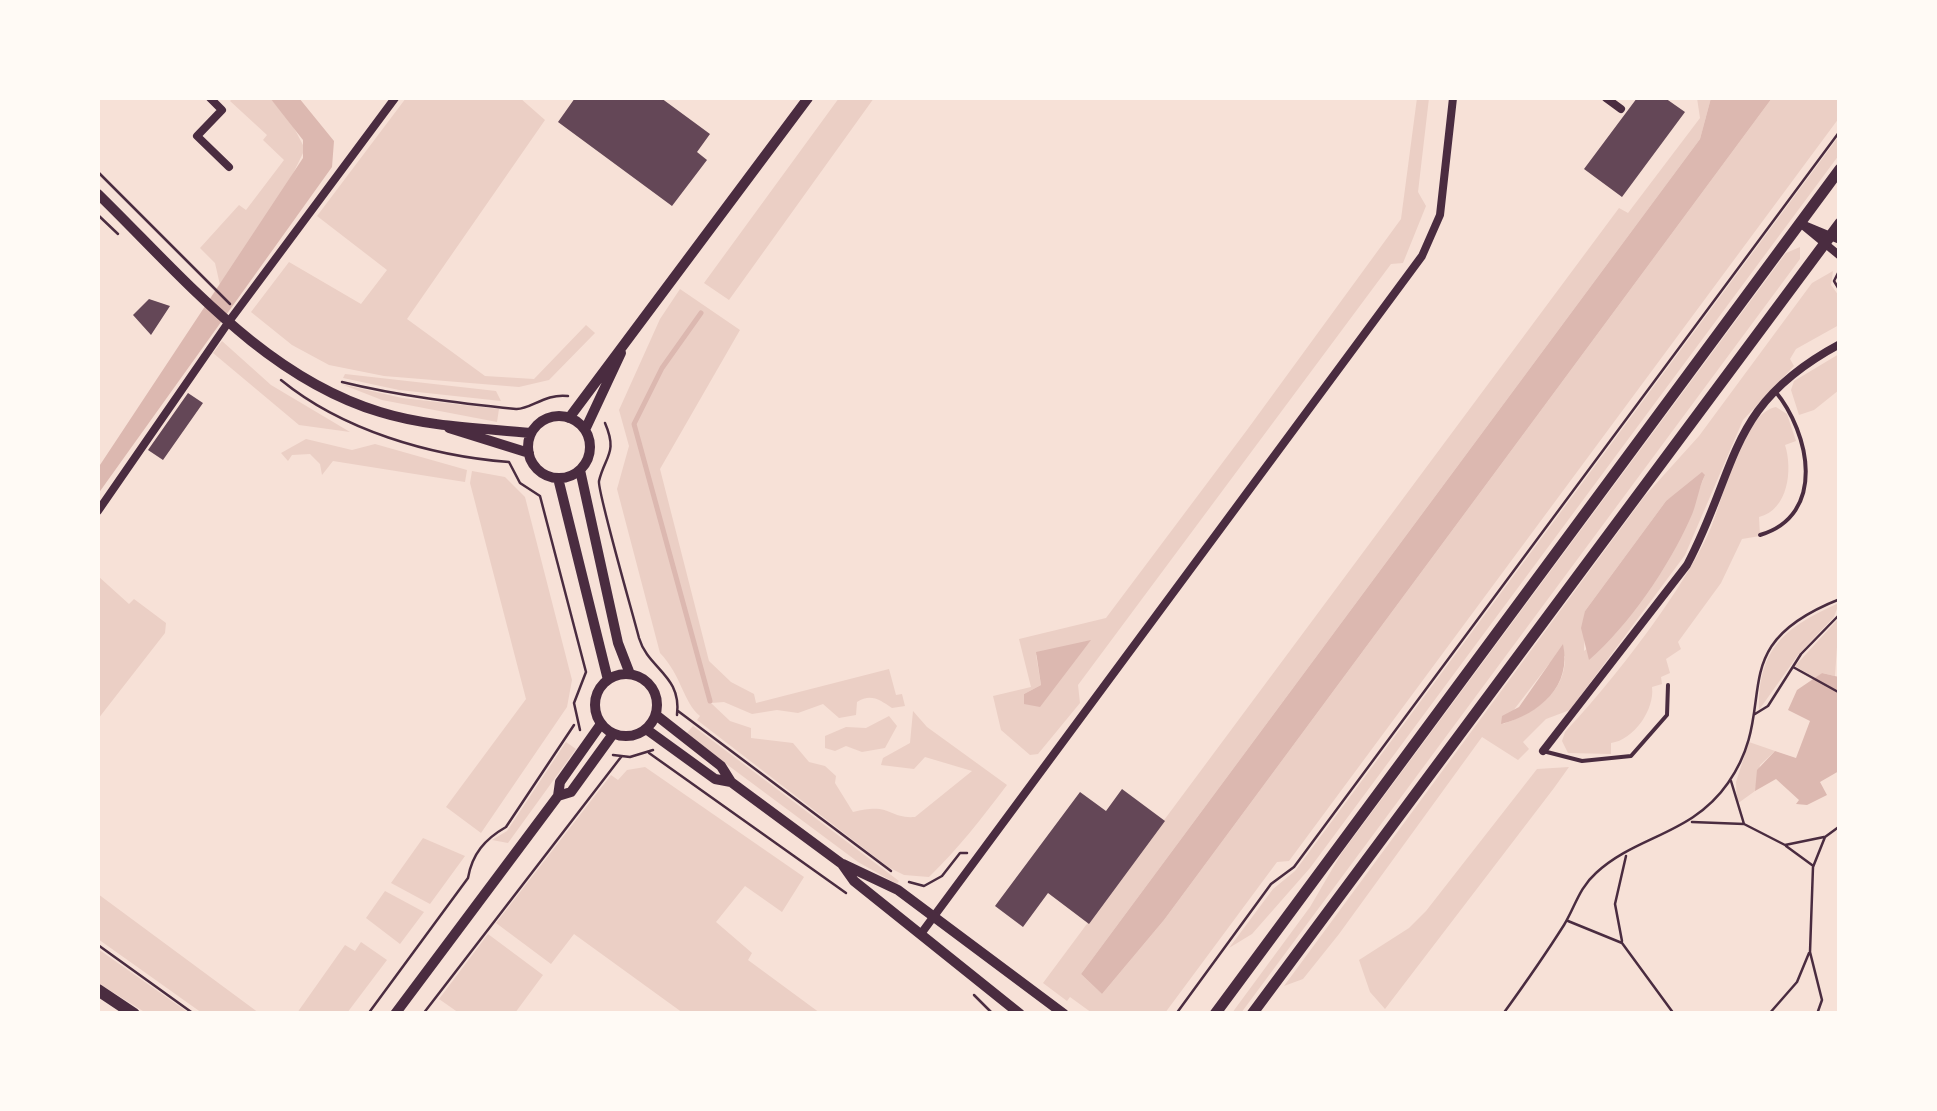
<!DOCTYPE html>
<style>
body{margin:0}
#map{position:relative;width:1937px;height:1111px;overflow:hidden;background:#f7e1d7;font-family:"Archivo Narrow",sans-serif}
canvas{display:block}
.frame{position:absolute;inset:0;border:100px solid #fffaf5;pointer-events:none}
</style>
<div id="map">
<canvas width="1937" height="1111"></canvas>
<div class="frame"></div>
</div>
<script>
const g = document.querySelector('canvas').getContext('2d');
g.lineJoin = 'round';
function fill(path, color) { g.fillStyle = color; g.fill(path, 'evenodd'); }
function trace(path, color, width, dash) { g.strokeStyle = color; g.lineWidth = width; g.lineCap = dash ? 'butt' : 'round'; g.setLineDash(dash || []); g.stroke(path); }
const green = new Path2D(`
 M233 98H270L291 122 305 149 284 192 220 285 215 263 200 248 239 205 246 210 284 160 263 140 267 135 230 101Z
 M406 98H520L545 120 407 319 485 376 534 379 586 325 595 333 549 380 519 387 384 376 329 365 292 345 251 312 289 262 361 304 387 270 317 216Z
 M839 98H874L729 300 704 283Z
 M1417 98H1429L1418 192 1426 206 1403 263 1391 264 1078 685 1080 703 1038 754 1030 755 1001 730 993 696 1031 687 1019 639 1106 618 1247 430 1401 219ZM1090 641 1025 704 1024 694 1041 685 1036 655Z
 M1697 98H1711L1700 139 1081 974 1102 994 1164 920 1772 98H1839V118L1289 861 1277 862 1165 1013H1092L1070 997 1067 1001 1043 983 1619 208 1628 213 1700 118Z
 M1839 136V155L1310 868 1252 934 1229 948 1273 889 1295 871Z
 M1800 247V259L1241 1013H1232L1310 907 1341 854 1786 253Z
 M1833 271 1831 285 1839 296V325L1796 349 1790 359 1794 366 1743 420 1685 555 1570 710 1546 719 1523 742 1529 749 1518 760 1482 737 1339 934 1303 979 1284 986 1644 497 1699 436 1812 283ZM1705 475C1674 549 1653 603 1584 651L1585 611 1666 501ZM1565 656C1566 693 1534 713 1503 724L1549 664Z
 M680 289 740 330 660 469 709 661 731 682 754 694 756 703 889 669 896 695 902 694 905 706 892 708C880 700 871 693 857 702L856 715 839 718 823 704 798 713 777 710 752 714 724 702 711 703 730 721 751 728V738L793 743 809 762 825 766 836 776 835 783 853 812C892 802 888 819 915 817L972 771 925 757 914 769 881 765 883 758 910 743 913 711 927 727 1007 785C982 818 958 849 929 877L904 875 888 867 697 720 700 716C683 702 682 676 660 653L617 489 629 446 619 410 660 319Z
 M222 341 271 385 350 432 299 425 213 353Z
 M1839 354V390L1814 410 1799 415 1791 390 1794 381Z
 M345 374 496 391 501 401 399 390 343 378Z
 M341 384 402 398 499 409 497 422 382 400Z
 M1776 407 1787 414 1796 441 1785 445C1793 470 1788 510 1759 517L1760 536 1742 539 1721 583 1678 642 1681 649 1666 659 1670 673 1661 677 1662 684 1652 687C1655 709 1634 740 1611 743V754L1568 753 1562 741 1565 732C1610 685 1688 585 1712 525 1724 497 1742 413 1776 407Z
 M306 439 352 450 375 444 467 470 465 482 333 461 322 475 320 464 310 454 292 455 288 461 281 453Z
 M472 471 505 477 525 497 572 680 567 707 481 833 446 807 526 699 470 483Z
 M98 576 129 604 134 599 166 623 165 633 98 719Z
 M1839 603 1834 617 1798 655 1759 710C1758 648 1785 627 1839 603Z
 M1839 618 1835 676 1822 673 1815 678 1795 666Z
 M889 716 897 726 885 748 862 752 846 746 835 751 825 748V736L846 727 866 728Z
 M693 726 899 881 897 884 858 862 686 734Z
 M566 742 576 749 508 843 492 840 507 831Z
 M1749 742 1775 751 1760 765 1755 791 1737 804 1736 782Z
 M645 767 804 877 782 912 745 886 716 922 752 953 748 960 820 1013H683L574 934 551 964 496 923 611 775 618 780 627 770Z
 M1569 767 1554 788 1385 1009 1370 992 1359 960 1409 928 1426 911 1537 769Z
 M423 838 465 856 430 904 391 883Z
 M385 891 424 912 400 944 366 918Z
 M98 894 259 1013H202L98 939Z
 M488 934 543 975 515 1013H459L439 999Z
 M361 942 387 960 347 1013H297L345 945 355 951Z
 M98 949 189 1013H146L98 983Z`);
const water = new Path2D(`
 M270 98H299L334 141 332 167 98 494V468L303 158V140Z
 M1711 98H1772L1164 920 1102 994 1081 974 1700 139Z
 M1702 472 1705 475C1698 489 1697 505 1690 519 1668 568 1629 625 1589 660L1581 628 1585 611 1666 501Z
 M1091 640 1040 707 1024 704V694L1041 685 1036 652Z
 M1563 644C1572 686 1540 714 1501 724L1502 716 1519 707Z
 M1822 673 1839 677V771L1820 782 1827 795 1807 805 1796 804 1799 800 1776 779 1755 791 1757 770 1775 751 1796 758 1810 721 1788 710 1797 690Z`);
const stream = new Path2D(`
 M701 313 662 368 634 424 710 701`);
const building = new Path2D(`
 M575 98H661L710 134 697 152 707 160 672 206 558 122Z
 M1637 98H1665L1685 112 1622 197 1584 169Z
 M149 299 170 306 151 335 133 315Z
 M188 393 203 403 163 460 148 450Z
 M1122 789 1165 821 1089 924 1048 893 1023 927 995 906 1080 792 1106 811Z`);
const path = new Path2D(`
 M98 172 230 304
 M98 215 118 234
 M1840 269 1834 281 1840 291
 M281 380C342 430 430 456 509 462L520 483 540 496 586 672 574 703 580 730
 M342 382C399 396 458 403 516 409 530 410 545 393 568 396
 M605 423C618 453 605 456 599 481 597 490 634 618 639 638 648 669 682 675 677 715
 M1793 667 1840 693
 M678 711 891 871
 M1755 714 1768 706 1801 654 1840 614
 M649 753 846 893
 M613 755 630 757 653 750
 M1731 781 1744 824 1785 845 1824 837
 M1692 822 1744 824
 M1786 846 1812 865
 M909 882 924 886 942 876 960 853H967
 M1568 921 1622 943 1674 1014
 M1622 941 1615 904 1626 856
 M98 945 194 1014
 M974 995 993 1014
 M368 1014 468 878C472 854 485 839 506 827L574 725
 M423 1014 621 757
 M1176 1014 1271 884 1294 867 1840 131
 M1503 1014C1524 985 1545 955 1564 925 1575 907 1579 888 1596 873 1637 835 1692 835 1728 783 1783 704 1718 647 1840 599
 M1769 1014 1797 982 1809 953
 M1817 1014 1822 1000 1810 952 1813 867 1825 837 1840 826`);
const service = new Path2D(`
 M1760 535C1827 515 1810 433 1775 391
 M1543 751 1582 761 1631 756 1667 715 1668 685`);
const minor = new Path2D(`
 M210 98 222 110 197 136 229 167
 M1606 98 1621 109
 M1800 223 1840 256
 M1804 225 1840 240
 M98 511 230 320 395 98
 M1543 751 1687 565C1739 467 1726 405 1840 344
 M923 931 1422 256 1440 215 1453 98`);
const tertiary = new Path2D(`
 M98 194C182 276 264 377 380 412 428 427 482 428 531 433
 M528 447a31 31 0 1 1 62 0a31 31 0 1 1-62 0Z
 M569 418 808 98
 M449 428 529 453
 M585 430 621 353
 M580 470 618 643 630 674
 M558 478 608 680
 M595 705a31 31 0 1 1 62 0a31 31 0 1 1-62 0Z
 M656 715 721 766 731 782 842 864 854 881 1020 1014
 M646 729 715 779 731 782
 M558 796 571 792 613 734
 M843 864 898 890 1064 1014
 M395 1014 558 796 560 782 601 724`);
const secondary = new Path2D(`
 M1215 1014 1840 169
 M1252 1014 1840 223`);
const primary = new Path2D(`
 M98 990 134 1014`);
fill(green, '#ebcfc5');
fill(water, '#dcb8b0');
trace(stream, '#dcb8b0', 5);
fill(building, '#644757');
trace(path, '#4a2c40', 2.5);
trace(service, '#4a2c40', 4);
trace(minor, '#4a2c40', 8);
trace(tertiary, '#4a2c40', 10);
trace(secondary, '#4a2c40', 11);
trace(primary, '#4a2c40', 12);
</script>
